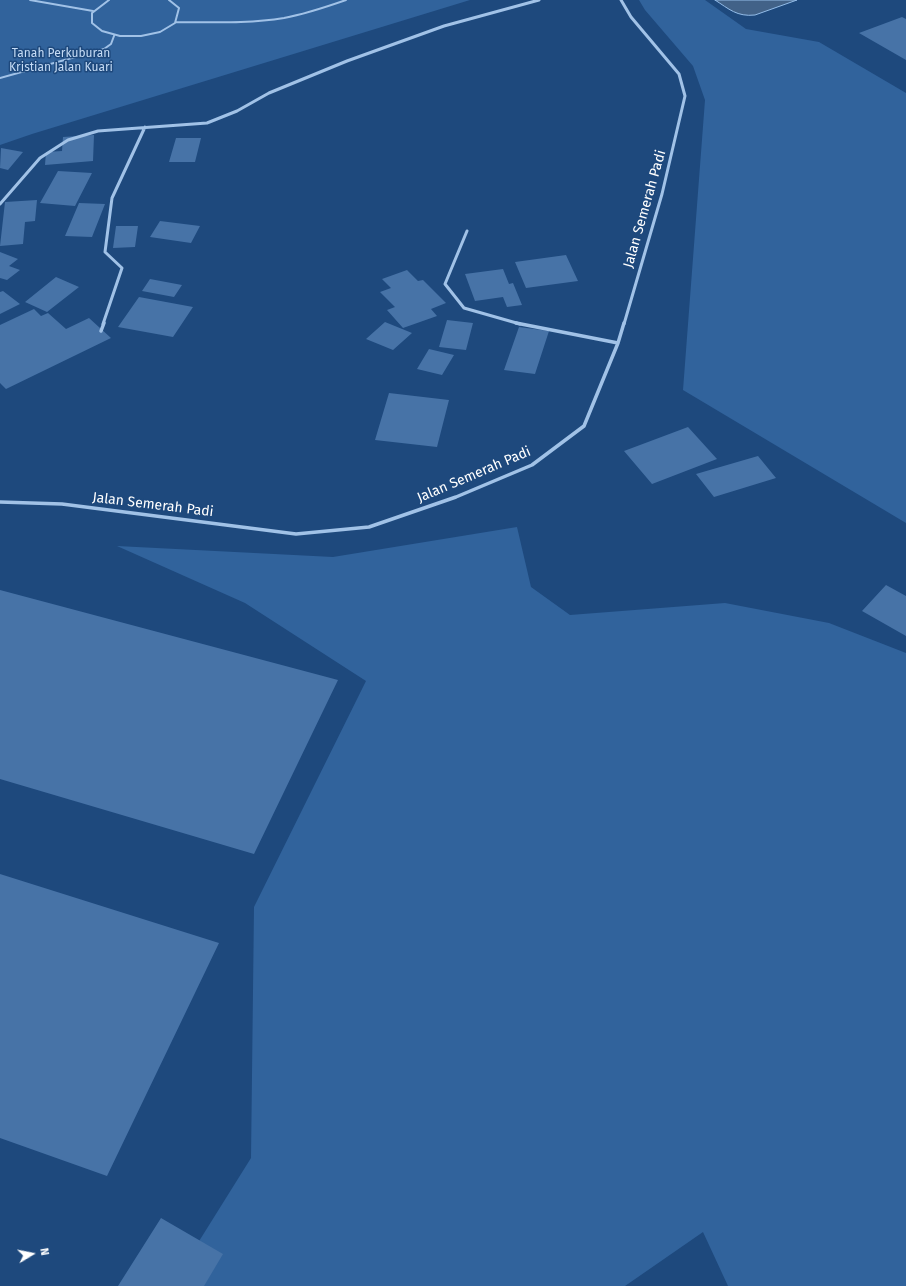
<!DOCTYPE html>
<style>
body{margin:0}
#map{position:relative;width:906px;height:1286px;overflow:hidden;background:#1e497d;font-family:"Fira Sans",sans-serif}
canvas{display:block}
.north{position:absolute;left:12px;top:1234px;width:40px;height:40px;-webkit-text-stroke:3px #1e497d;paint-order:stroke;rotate:80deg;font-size:11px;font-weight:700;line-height:16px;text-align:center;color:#fff}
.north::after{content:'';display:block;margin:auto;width:14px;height:18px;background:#fff;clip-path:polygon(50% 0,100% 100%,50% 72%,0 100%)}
</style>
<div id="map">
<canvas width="906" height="1286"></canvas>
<div class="north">N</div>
</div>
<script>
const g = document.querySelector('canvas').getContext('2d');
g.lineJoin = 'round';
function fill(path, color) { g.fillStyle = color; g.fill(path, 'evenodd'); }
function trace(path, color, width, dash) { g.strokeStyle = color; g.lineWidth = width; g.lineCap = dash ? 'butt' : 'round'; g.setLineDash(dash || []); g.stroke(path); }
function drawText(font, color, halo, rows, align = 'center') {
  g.font = font + ' "Fira Sans",sans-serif'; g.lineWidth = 3; g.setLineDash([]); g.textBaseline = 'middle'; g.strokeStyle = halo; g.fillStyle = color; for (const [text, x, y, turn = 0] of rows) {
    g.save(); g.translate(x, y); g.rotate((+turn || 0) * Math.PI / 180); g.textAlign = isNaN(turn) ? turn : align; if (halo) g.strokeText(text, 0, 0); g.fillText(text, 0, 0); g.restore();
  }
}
const green = new Path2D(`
 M0 0H470L32 134 0 145Z
 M639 0H705L746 29 819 42 906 93V523L683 390 705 100 693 66 645 10Z
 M517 527 531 587 570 615 725 603 829 623 906 653V1286H728L703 1232 625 1286H171L251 1158 254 907 366 681 245 603 117 546 333 557Z`);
const water = new Path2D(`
 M715 0H797L755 15C737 17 729 9 715 0Z`);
const building = new Path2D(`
 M902 17 906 19V60L859 33Z
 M94 135 93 161 45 165 46 152 62 151 63 137Z
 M176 138H201L195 162H169Z
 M1 148 23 152 8 170 0 168Z
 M58 171 92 173 75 206 40 203Z
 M37 200 35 221 25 222 23 244 0 246 5 202Z
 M79 203 105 204 92 237 65 236Z
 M160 221 200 226 191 243 150 237Z
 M116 226H138L135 247 113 248Z
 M0 252 18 259 9 266 20 270 7 280 0 278Z
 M566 255 578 281 526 288 515 262Z
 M503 269 509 284 513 283 522 305 507 307 503 297 475 301 465 274Z
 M407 270 418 281 423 280 446 303 431 309 437 316 403 328 387 310 395 307 380 292 391 288 382 279Z
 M56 277 79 287 47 312 25 302Z
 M150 279 182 285 174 297 142 291Z
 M3 291 20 304 0 314V292Z
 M139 297 193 307 173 337 118 327Z
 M34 309 41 316 48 313 66 329 89 318 111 338 6 389 0 383V325Z
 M447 320 473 323 466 350 439 347Z
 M385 322 412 333 393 350 366 339Z
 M519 327 549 331 535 374 504 370Z
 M429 349 454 355 442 375 417 369Z
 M389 393 449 400 437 447 375 440Z
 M688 427 717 459 652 484 624 451Z
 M758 456 776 478 714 497 696 474Z
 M886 585 906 596V636L862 611Z
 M0 590 338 680 254 854 0 779Z
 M0 874 219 943 107 1176 0 1138Z
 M161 1218 223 1254 204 1286H118Z`);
const service = new Path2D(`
 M30 0 93 11
 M109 0 92 13V23L102 31 120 36H141L160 32 175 23 179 8 169 0
 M176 22C212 22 248 24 284 18 305 14 326 7 346 0
 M0 78 104 49 111 44 114 36`);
const minorFar1 = new Path2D(`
 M621 0 631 17 679 74 685 96 662 194 624 324
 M0 204 40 158 68 140 98 131 207 123 237 111 269 93 347 61 444 26 539 0
 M467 231 445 284 464 308 520 324
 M103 324 122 268 105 252 112 198 145 127`);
const minor = new Path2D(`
 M516 323 618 343
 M101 331 104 323
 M0 502 62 504 296 534 369 527 456 497 532 465 584 426 618 343 624 323`);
const farParknames = [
 ["Tanah Perkuburan",61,54],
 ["Kristian Jalan Kuari",61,68]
];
const streetNames = [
 ["Jalan Semerah Padi",645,209,-74],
 ["Jalan Semerah Padi",474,475,-23],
 ["Jalan Semerah Padi",153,505,7]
];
fill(green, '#31639c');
fill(water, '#426288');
trace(water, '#94bde9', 1);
fill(building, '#4773a7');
trace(service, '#a1c2e7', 2);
trace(minorFar1, '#a1c2e7', 3);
trace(minor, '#a1c2e7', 3.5);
drawText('12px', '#c5dcf6', '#1e497d', farParknames);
drawText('14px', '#fff', '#1e497d', streetNames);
</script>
